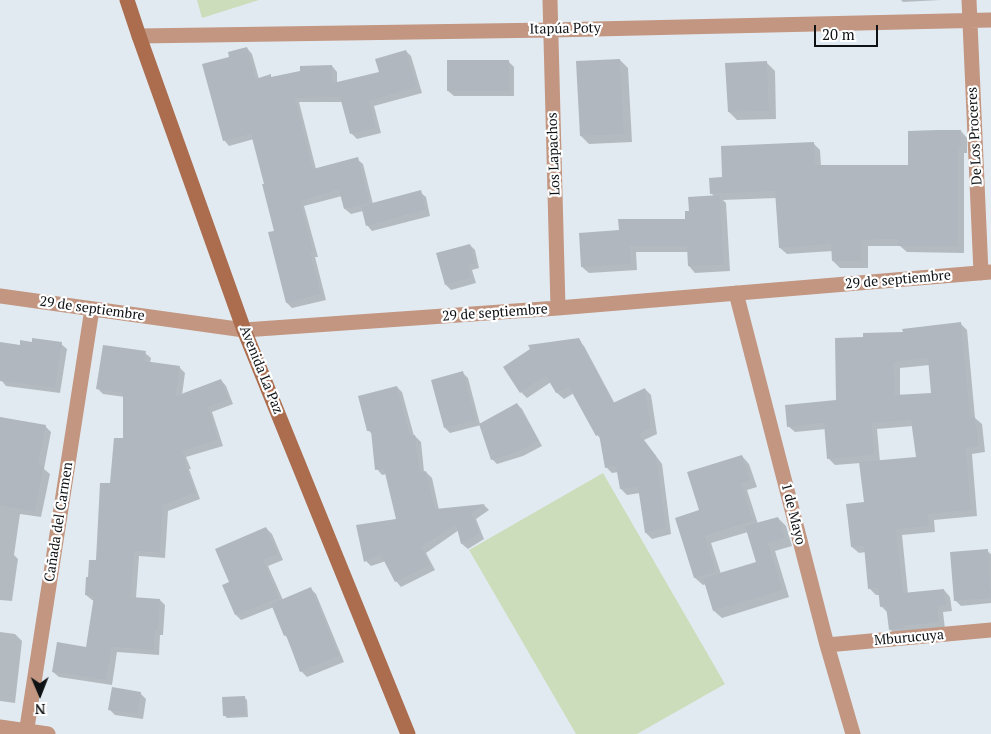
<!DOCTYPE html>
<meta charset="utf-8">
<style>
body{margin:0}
#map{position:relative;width:991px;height:734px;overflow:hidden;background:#e2eaf1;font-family:"PT Serif",serif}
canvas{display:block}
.north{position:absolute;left:15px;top:669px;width:50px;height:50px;-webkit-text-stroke:4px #fff;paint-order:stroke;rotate:179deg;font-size:14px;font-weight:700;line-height:20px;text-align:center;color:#0f1214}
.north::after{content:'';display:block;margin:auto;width:18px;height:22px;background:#0f1214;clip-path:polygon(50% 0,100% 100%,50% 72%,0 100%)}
.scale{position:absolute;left:814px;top:25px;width:64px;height:22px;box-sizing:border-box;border:2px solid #0f1214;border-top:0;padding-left:6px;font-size:15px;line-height:18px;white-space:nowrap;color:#0f1214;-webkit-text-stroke:4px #fff;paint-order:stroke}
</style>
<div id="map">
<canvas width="991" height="734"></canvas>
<div class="north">N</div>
<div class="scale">20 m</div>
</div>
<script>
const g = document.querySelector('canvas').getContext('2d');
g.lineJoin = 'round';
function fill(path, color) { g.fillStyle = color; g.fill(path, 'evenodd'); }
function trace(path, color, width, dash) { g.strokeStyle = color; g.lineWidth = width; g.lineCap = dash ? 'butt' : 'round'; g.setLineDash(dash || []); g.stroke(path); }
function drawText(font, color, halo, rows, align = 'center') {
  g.font = font + ' "PT Serif",serif'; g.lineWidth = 4.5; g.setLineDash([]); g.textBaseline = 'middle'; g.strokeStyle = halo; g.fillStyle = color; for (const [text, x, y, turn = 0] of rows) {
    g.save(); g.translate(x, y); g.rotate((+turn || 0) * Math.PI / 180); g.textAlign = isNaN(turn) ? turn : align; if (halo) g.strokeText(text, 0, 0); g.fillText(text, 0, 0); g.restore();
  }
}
const green = new Path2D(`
 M197 0H259L202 18Z
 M603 473 725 684 637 734H576L469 550Z`);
const shadow = new Path2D(`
 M901 0H941L903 2Z
 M247 48 252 54 259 79 270 76 273 78 332 66 337 72V83L380 73 406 51 411 56 422 93 374 106 381 133 357 139 352 134 343 102H299L316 169 357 159 363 164 373 204 420 192 426 197 430 216 372 231 367 225 363 211 351 214 345 209 342 196 304 206 318 257H315L326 300 292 308 287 303 275 232 266 185 254 139 229 146 224 140 231 58Z
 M620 60 628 68 632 142 589 144 581 136Z
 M508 61 514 67V96H454L448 91Z
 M766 62 775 71 776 119 737 120 729 112Z
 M961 131 967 138V153H964V253L907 252 900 246H868V268H840L833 261V251L787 254 780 248 777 198 723 200 726 203 730 271 695 273 689 266 688 252H636L637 270 589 273 582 267 620 231 686 220 691 212 715 197 712 194 724 178 813 143 820 150 821 166H910Z
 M470 245 475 250 479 268 472 270 476 283 451 290 446 285 438 254Z
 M961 324 967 330 975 418 982 424 985 452 972 454 977 516 934 520 935 532 902 535 908 594 944 590 950 597 952 611 943 612 945 629 896 636 890 629 888 613 881 606 880 595H876L870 589 866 552 859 553 852 547 865 503 861 463 835 465 828 458 826 429 795 432 788 426 838 401 865 338ZM930 365 933 394 900 396V368ZM913 426 917 458 880 462 877 429Z
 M578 340 584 346 615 404 645 389 651 395 657 434 644 440 662 464 671 534 652 539 646 533 640 493 627 495 621 489 619 472 612 473 606 467 602 440 597 435 574 393 564 399 557 393 551 382 527 398 521 392Z
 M0 343 21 346 61 344 67 349 60 393 6 386 1 380 0 377Z
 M145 353 151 358 150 363 179 367 185 373 182 395 221 380 226 386 233 404 212 412 223 446 186 457 191 469H189L200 499 168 511 165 558 139 556 136 598 160 600 165 605 163 635H160L159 655 117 652 112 685 59 677 53 672 87 649 95 601 92 600 86 595 89 578 97 562 112 485 125 439V397L103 394 97 388Z
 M463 373 468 378 480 424 517 404 522 409 542 446 523 456 497 464 492 459 481 425 450 433 445 428Z
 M397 387 402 392 414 436H415L421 442 424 472H426L432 478 439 510 484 505 489 510 476 519 484 539 468 549 462 544 459 530 426 553 435 570 401 587 396 581 386 561 371 566 366 561 397 520 386 474 382 475 377 469 372 434 369 431Z
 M0 418 45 426 51 432 44 469 50 474 41 517 20 514 14 555 18 559 12 601 0 600Z
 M742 456 749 464 757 487 747 490 758 524 778 518 786 526 792 546 775 551 789 597 722 618 714 611 706 584 703 585 695 578 677 518 701 511ZM748 532 757 563 721 574 711 543Z
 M266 528 272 534 283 560 268 566 283 600 311 589 316 594 344 662 307 677 301 671 288 639 285 635 274 607 241 620 236 615 224 586 231 583Z
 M987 551 991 554V603L961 606 955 600Z
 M0 632 15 634 22 641 15 703 0 701Z
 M140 693 146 699 143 719 115 715 110 710Z
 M244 697 247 700 248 717 227 718 224 715Z`);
const building = new Path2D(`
 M247 47 256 79 271 74V77L300 71V66L332 65 333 83 379 72 375 59 406 50 417 87 369 101 376 128 350 134 340 97 295 98 313 169 358 157 370 203 344 209 339 190 300 201 313 251 310 252 321 294 286 303 268 232 274 231 262 184H264L251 134 223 141 202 64 229 57 228 52Z
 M620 59 624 134 580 136 576 61Z
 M447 60H509V91H447Z
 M767 61 769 111 728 112 725 63Z
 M937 130H961V146H958V246H898V239L861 240V261H832L831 244 779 248 775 191 710 194 709 178 722 177 721 146 814 142 815 165H908V131Z
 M421 190 426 210 366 226 361 206Z
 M720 195 724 265 688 266 687 246H630L631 264 581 267 579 233 619 230 618 219H685V211H689L688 197Z
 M470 244 475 264 468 265 471 278 445 285 436 253Z
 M961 322 970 417H975L979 446 966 448 971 510 928 514 929 526 896 529 903 592V593L944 589 946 605 937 606 939 622 904 626V628L889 630 886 606 880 607 878 588 868 589 864 546 851 547 846 504 864 502 859 462 916 457 911 420 872 423 874 455 827 459 824 423 787 427 785 405 836 400 835 338 863 337V333L903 332 902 329ZM928 358 931 393 895 395 894 362Z
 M32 338 62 342 55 388 0 381V342L20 345V340L32 342Z
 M579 338 613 403 645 388 651 428 639 434 656 456 666 528 645 533 638 487 620 489 616 466 605 468 599 434 596 436 569 387 556 393 546 376 520 393 503 367 530 349 528 345Z
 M103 345 146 351 144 361 180 366 176 396 221 379 229 399 208 407 218 440 182 451 186 463 185 464 196 493 163 505 160 553 134 551 131 597 160 599 158 630H155L154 650 112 647 106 680 52 672 57 642 86 647 94 596 85 595 86 577H88L89 560H96L100 483H110L114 438H123V393L96 389Z
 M463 371 476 420 444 428 431 380Z
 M397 386 410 435H415L420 472 426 471 435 509 485 504 471 513 480 533 461 544 456 524 421 547 430 565 395 582 381 555 364 562 356 525 396 519 384 469 375 470 371 431H367L358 396Z
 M517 403 539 441 518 452 491 460 479 424Z
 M0 417 46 425 38 465 44 467 35 512 0 505Z
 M742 455 750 480 741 483 753 521 705 536 716 572 694 578 675 518 699 510 687 472Z
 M778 517 785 538 768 543 783 590 713 611 703 578 756 562 745 526Z
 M266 527 278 554 263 560 279 598 235 615 222 585 229 582 215 549Z
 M988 549 991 598 954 601 950 552Z
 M311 587 339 656 300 672 286 635 284 636 271 604Z
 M112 687 141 692 138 714 108 710Z
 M245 696 246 715 223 716 222 697Z`);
const street = new Path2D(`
 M550 0 558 308
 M969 0 981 273
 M139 36 551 30 991 20
 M736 293 827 645 853 734
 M0 296 244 330 558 308 991 272
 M827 645 991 630
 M0 727 48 734
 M26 734 92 309`);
const secondary = new Path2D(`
 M127 0 139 36 244 330 408 734`);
const streetNames = [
 ["Itapúa Poty",565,29,-1],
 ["De Los Proceres",975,136,-93],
 ["Los Lapachos",554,154,-92],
 ["29 de septiembre",898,280,-5],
 ["29 de septiembre",92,309,8],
 ["29 de septiembre",495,313,-4],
 ["Avenida La Paz",261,370,68],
 ["1 de Mayo",793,514,76],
 ["Cañada del Carmen",59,522,-81],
 ["Mburucuya",909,638,-5]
];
fill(green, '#ccddbc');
fill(shadow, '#0003');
fill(building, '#b0b7be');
trace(street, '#c29681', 15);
trace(secondary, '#ab6d4e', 15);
drawText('14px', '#0f1214', '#fff', streetNames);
</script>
